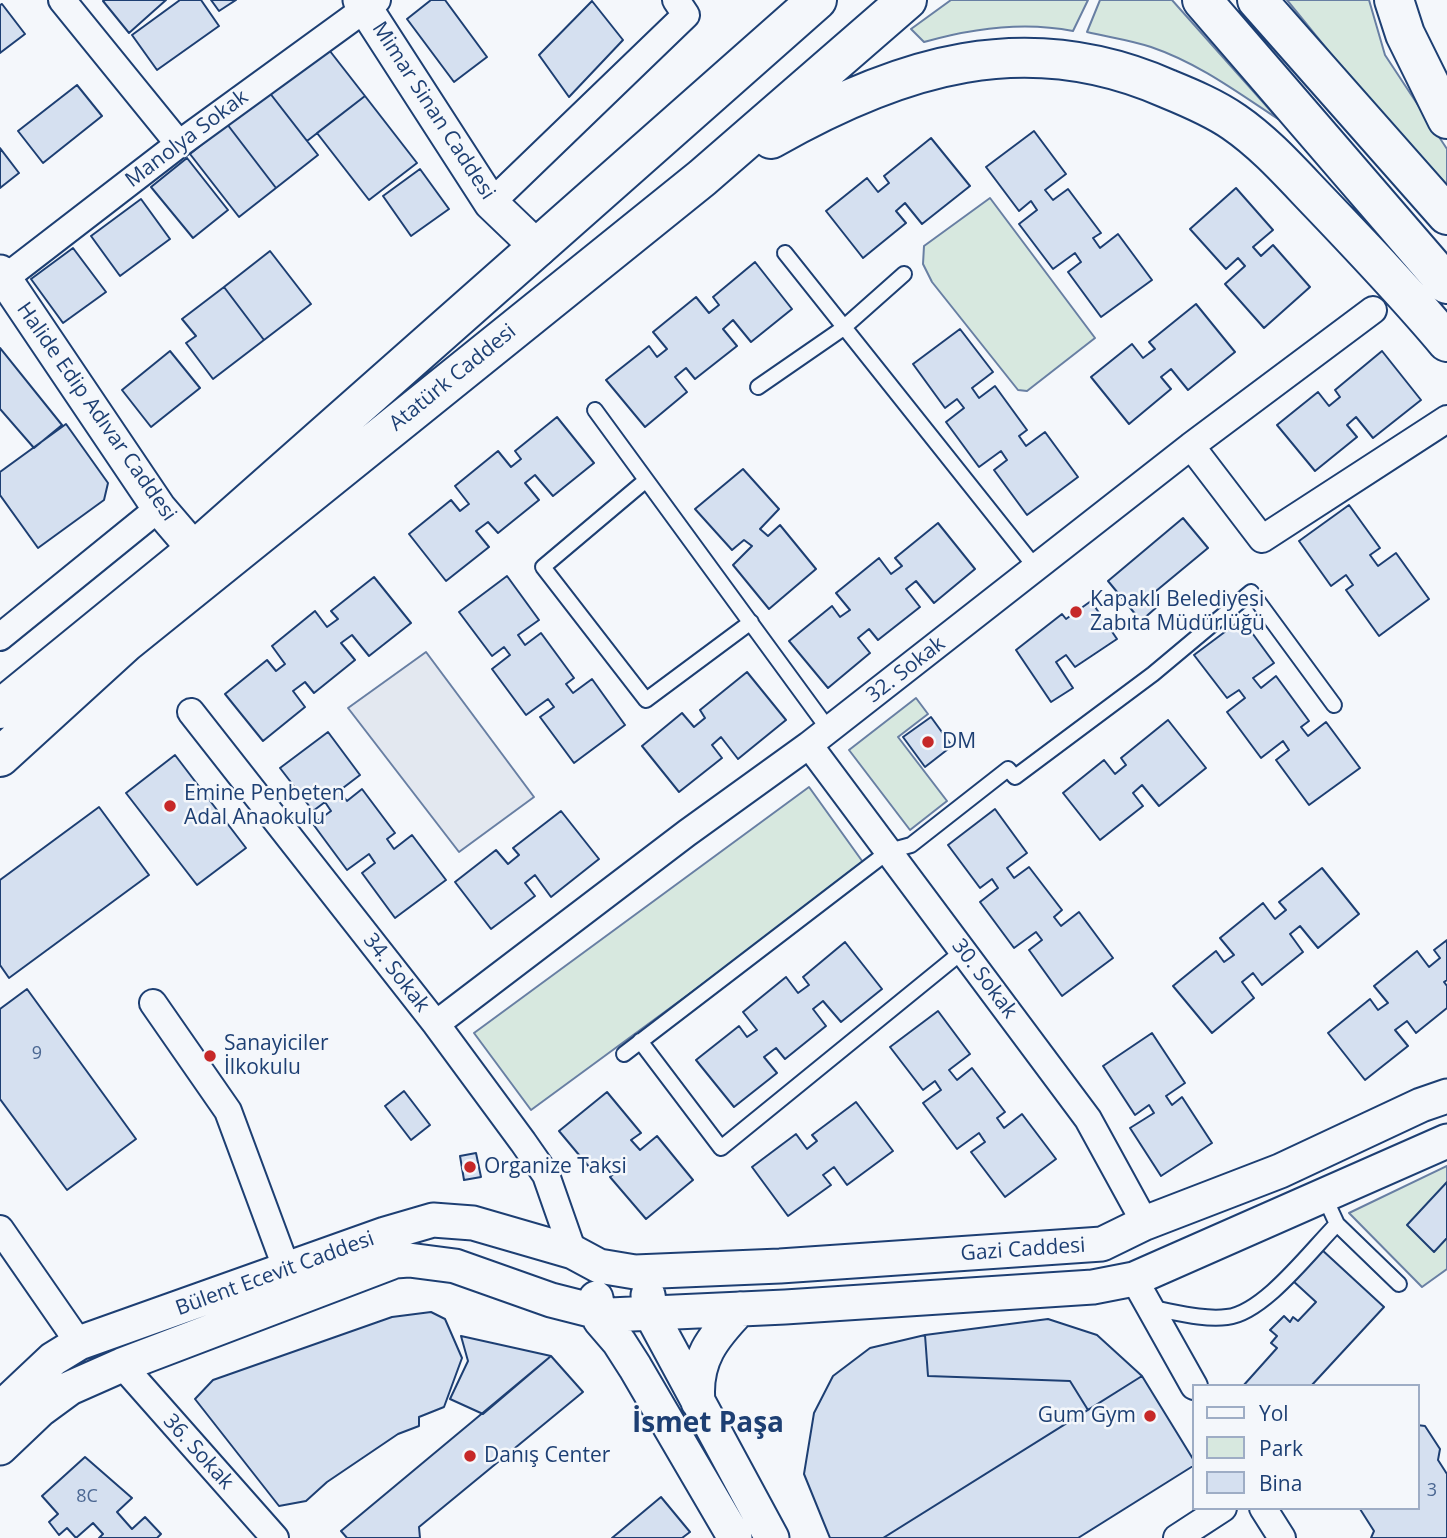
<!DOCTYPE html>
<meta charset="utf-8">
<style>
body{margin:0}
#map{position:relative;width:1447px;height:1538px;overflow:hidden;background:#f4f7fb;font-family:"Open Sans",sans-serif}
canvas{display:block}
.legend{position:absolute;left:1192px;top:1384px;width:228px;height:126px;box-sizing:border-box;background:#f4f7fb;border:2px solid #9eadc5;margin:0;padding:9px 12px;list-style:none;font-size:21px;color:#1d3f73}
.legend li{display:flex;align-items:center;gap:14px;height:35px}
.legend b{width:35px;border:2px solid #9eadc5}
</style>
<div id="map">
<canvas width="1447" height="1538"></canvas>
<ul class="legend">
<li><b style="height:9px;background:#f4f7fb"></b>Yol</li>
<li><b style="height:19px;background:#d7e8df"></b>Park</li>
<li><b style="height:19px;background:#d5e0f0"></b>Bina</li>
</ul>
</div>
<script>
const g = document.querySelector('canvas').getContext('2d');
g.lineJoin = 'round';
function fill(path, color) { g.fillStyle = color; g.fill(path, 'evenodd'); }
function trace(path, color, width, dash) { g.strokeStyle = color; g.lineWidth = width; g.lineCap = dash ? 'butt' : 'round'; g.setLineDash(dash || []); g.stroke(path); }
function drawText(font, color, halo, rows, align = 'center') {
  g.font = font + ' "Open Sans",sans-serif'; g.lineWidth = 5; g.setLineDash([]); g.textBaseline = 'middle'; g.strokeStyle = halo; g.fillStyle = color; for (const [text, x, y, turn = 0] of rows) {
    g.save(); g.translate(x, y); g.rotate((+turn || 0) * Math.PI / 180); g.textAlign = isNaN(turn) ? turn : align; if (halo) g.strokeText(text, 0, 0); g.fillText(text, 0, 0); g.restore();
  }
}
const green = new Path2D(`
 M951 0H1088L1073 31C1023 21 973 28 924 42L911 29Z
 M1100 0H1172L1278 119C1237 92 1198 63 1151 47 1130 40 1108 37 1087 32Z
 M1287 0H1369L1385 55 1447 149V185L1348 75Z
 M990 198 1095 338 1027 391 1018 390 932 282 923 264 924 246Z
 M916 698 928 714 898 737 947 801 910 830 849 750Z
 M809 787 865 865 531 1110 474 1033Z
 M1447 1166V1269L1422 1287 1349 1213Z`);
const parking = new Path2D(`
 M426 652 534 797 459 852 348 708Z`);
const building = new Path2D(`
 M166 0 129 33 103 1 105 0Z
 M180 0H201L219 26 157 70 132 35Z
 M211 0H236L219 11Z
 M431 0H445L487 57 454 82 407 19Z
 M592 1 623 40 569 97 539 55Z
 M2 4 25 34 0 53V5Z
 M326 46 365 96 307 141 269 92Z
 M77 85 102 116 43 163 18 131Z
 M269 92 318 155 276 188 227 124Z
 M365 96 417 163 369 200 317 133Z
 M227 124 276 188 239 217 190 154Z
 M1034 131 1066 174 1045 190 1053 200 1068 189 1101 233 1093 238 1100 248 1118 234 1152 280 1101 317 1068 272 1081 262 1075 253 1053 269 1019 224 1037 210 1031 201 1019 211 986 167Z
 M931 138 970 186 922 224 905 203 896 211 906 223 863 258 826 211 867 178 878 192 889 183 884 176Z
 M0 148 19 173 0 188Z
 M187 158 228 210 193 238 151 187Z
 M420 169 449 209 411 236 383 196Z
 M1236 188 1273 230 1253 247 1261 256 1273 245 1310 287 1264 328 1225 284 1245 266 1238 258 1226 269 1190 229Z
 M141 199 170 239 120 276 91 236Z
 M73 248 106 292 63 323 31 279Z
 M270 251 311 304 264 340 224 287Z
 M755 262 792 309 751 342 733 320 723 329 737 346 695 379 686 368 675 377 687 392 645 427 606 380 649 346 657 357 667 349 653 332 696 297 709 313 719 305 713 297Z
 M224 287 264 340 213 379 186 343 196 336 182 319Z
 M1196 304 1235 352 1188 390 1171 369 1161 377 1171 389 1129 424 1091 377 1132 344 1143 358 1155 349 1149 342Z
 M960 329 993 372 972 388 979 398 995 386 1027 430 1019 436 1026 446 1045 432 1078 477 1027 515 994 470 1007 460 1001 451 979 467 946 422 964 408 957 399 945 408 913 364Z
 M0 348 62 425 34 448 0 409Z
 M170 351 200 388 151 427 122 390Z
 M1382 351 1421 400 1373 438 1356 417 1347 425 1357 437 1315 471 1277 425 1318 392 1329 406 1340 397 1335 390Z
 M557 417 594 463 553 496 535 475 525 483 539 500 498 533 488 522 476 531 489 547 446 581 409 534 451 500 460 511 469 504 455 486 498 451 511 467 521 459 515 451Z
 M66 424 108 483 104 500 38 548 0 495V472Z
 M743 469 779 509 760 529 768 536 780 525 816 569 769 609 733 565 752 546 744 540 732 550 695 509Z
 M1349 505 1380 548 1370 555 1378 566 1396 553 1429 599 1379 636 1346 590 1353 585 1346 575 1331 586 1299 541Z
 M1183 518 1208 548 1150 596 1158 606 1141 621 1108 581Z
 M938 523 975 569 934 603 916 581 906 589 920 607 878 640 869 629 858 638 870 653 828 688 789 641 832 606 840 617 850 610 836 593 879 558 891 574 902 566 895 558Z
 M507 576 539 620 518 635 525 645 541 633 574 678 566 684 573 693 592 679 625 725 574 763 540 717 554 707 548 699 526 715 492 669 510 655 504 647 492 656 459 612Z
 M374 577 411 623 369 656 352 635 341 643 355 660 314 693 305 682 293 691 305 707 263 741 225 694 267 660 276 671 285 664 272 646 315 611 327 627 338 619 331 611Z
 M1091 601 1117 639 1075 667 1066 655 1056 662 1073 688 1051 702 1016 650 1062 614 1066 619Z
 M1242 619 1274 663 1253 678 1261 688 1276 676 1309 721 1301 727 1308 736 1326 722 1360 768 1309 805 1276 760 1289 750 1283 741 1261 758 1227 712 1245 698 1239 690 1227 698 1194 655Z
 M747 672 786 720 738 759 721 737 712 745 722 758 679 792 642 746 682 713 694 727 705 718 700 710Z
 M931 717 952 746 925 767 903 737Z
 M1168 720 1206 768 1159 806 1142 785 1133 793 1143 806 1100 840 1063 793 1104 760 1115 774 1126 765 1121 758Z
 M328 732 360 775 339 791 347 801 362 789 395 833 387 839 394 849 412 835 446 880 395 918 362 873 375 863 369 854 347 870 313 824 331 811 325 802 313 811 280 768Z
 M175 755 246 848 197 885 126 793Z
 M99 807 149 875 9 978 0 965V880Z
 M995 809 1027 853 1007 868 1014 878 1029 867 1062 910 1054 917 1061 926 1079 912 1113 958 1062 996 1029 950 1042 940 1036 932 1014 948 980 902 998 888 992 879 980 888 948 845Z
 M561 811 599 859 551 897 535 875 525 883 535 896 491 929 455 882 496 850 508 864 519 855 513 848Z
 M1322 868 1359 914 1318 948 1300 926 1290 934 1303 952 1262 985 1253 973 1242 982 1254 998 1212 1033 1173 986 1216 951 1224 962 1234 955 1220 938 1263 903 1275 919 1286 910 1279 902Z
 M1447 940V980L1444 982 1447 986V1008L1416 1033 1407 1021 1395 1030 1408 1046 1365 1080 1328 1033 1370 999 1378 1010 1388 1003 1374 986 1417 951 1429 967 1440 958 1434 950Z
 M845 942 882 989 841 1022 823 1001 813 1009 826 1026 785 1059 776 1048 764 1057 777 1073 734 1107 696 1060 739 1026 747 1037 757 1030 743 1012 786 977 798 993 809 985 803 977Z
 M27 989 136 1139 67 1190 0 1099V1009Z
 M938 1011 970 1054 949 1070 957 1080 972 1068 1005 1112 997 1118 1004 1128 1022 1114 1056 1159 1005 1197 971 1152 985 1142 979 1133 957 1149 923 1103 941 1090 935 1081 923 1090 890 1047Z
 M1152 1033 1185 1083 1166 1096 1172 1105 1182 1097 1212 1143 1161 1176 1130 1128 1154 1113 1149 1105 1135 1115 1103 1066Z
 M404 1091 430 1125 411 1140 385 1106Z
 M607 1092 641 1133 631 1140 640 1150 657 1136 693 1180 646 1219 610 1177 617 1171 609 1162 595 1174 559 1131Z
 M856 1102 893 1151 847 1185 834 1167 823 1175 831 1185 788 1216 752 1167 796 1134 807 1149 817 1141 812 1135Z
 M476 1153 481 1177 464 1180 460 1156Z
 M1447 1182V1238L1434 1252 1407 1225Z
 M1321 1249 1384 1307 1311 1386H1243L1277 1348 1271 1343 1277 1336 1270 1330 1284 1316 1290 1322 1293 1317 1298 1321 1316 1302 1292 1280Z
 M431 1312 445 1319 462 1358 444 1407 419 1417V1426L398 1434 327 1482 306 1501 279 1506 195 1399 213 1380 392 1317Z
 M1048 1319 1097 1335 1142 1376 1088 1410 1070 1381 928 1376 925 1335Z
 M925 1335 928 1376 1070 1381 1088 1410 883 1538H830L804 1474 814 1413 833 1376 870 1348Z
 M461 1336 551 1356 483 1414 450 1399 468 1361Z
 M551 1356 583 1392 419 1527 420 1538H347L341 1531Z
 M1142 1376 1193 1459V1466L1078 1538H883Z
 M1417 1425 1425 1426 1440 1449 1438 1460 1447 1474V1538H1371L1374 1531 1360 1509 1352 1508H1417Z
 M85 1457 132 1498 117 1512 132 1529 145 1517 161 1534 157 1538H99L103 1534 93 1523 76 1538 67 1528 59 1535 49 1522 58 1514 42 1496Z
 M661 1497 690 1532 682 1538H612Z`);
const service = new Path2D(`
 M785 253 1036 568
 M758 387 842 329 904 274
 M595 410 829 730
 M645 481 543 567 646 700 751 622
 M640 1041 721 1148 963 951
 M624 1054 889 851 911 845 1008 769 1015 777 1153 674 1251 592 1334 705
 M1324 1196 1337 1224 1399 1284
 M1151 1308C1175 1312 1203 1320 1227 1317 1264 1313 1311 1250 1337 1224`);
const minor = new Path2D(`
 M62 0 179 144
 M491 203 686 15 676 0
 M0 282 179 144 377 0
 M1191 446 1262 539 1447 419
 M0 637 159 508
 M191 712 436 1024 523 1142 546 1175 573 1252
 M809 745 1088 1119 1145 1223
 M153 1003 228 1111 287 1270
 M436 1024 687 833 809 745 1191 446 1373 310
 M0 1229 79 1343
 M1134 1279 1194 1386
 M122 1365 275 1538
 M1263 1508 1282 1538
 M1177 1538 1223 1508`);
const tertiary = new Path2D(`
 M360 0 491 203 539 249
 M0 272 159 508 195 550
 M648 1295 651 1314 772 1538
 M596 1298 600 1320 619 1342 635 1367 735 1538
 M698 1402C694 1360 713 1337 740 1309
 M0 1409 53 1359 79 1343 385 1234 433 1220 473 1223 573 1252 599 1266 635 1272 780 1266 1102 1244 1145 1223 1280 1171 1421 1105 1447 1096
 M0 1448 40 1410 70 1388 122 1365 395 1261 409 1260 455 1266 551 1300 610 1315 785 1307 1093 1287 1134 1279 1447 1141`);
const trunk = new Path2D(`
 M1202 0 1447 284
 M1257 0 1447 215
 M1394 0 1405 34 1447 119
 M771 139C899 66 1026 26 1168 89 1190 98 1214 108 1234 122 1266 144 1292 174 1319 202 1363 248 1406 293 1447 342
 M0 709 195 550 817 0
 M0 757 125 643 702 178 907 0`);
const markers = [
 [1076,612,7,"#c62828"],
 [928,742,7,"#c62828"],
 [170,806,7,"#c62828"],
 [210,1056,7,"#c62828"],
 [470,1167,7,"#c62828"],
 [1150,1416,7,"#c62828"],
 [470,1456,7,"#c62828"]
];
const numberNames = [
 ["9",37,1054],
 ["3",1432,1491],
 ["8C",87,1497]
];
const streetNames = [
 ["Mimar Sinan Caddesi",433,111,57],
 ["Manolya Sokak",187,139,-37],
 ["Atatürk Caddesi",453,378,-39],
 ["Halide Edip Adıvar Caddesi",96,412,55],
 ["32. Sokak",906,670,-38],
 ["34. Sokak",396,973,52],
 ["30. Sokak",984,979,53],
 ["Gazi Caddesi",1023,1250,-4],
 ["Bülent Ecevit Caddesi",275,1274,-20],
 ["36. Sokak",198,1452,48]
];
const poiNames = [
 ["Kapaklı Belediyesi",1090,600],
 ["Zabıta Müdürlüğü",1090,624],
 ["DM",942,742],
 ["Emine Penbeten",184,794],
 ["Adal Anaokulu",184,818],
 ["Sanayiciler",224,1044],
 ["İlkokulu",224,1068],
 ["Organize Taksi",484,1167],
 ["Gum Gym",1136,1416,"right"],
 ["Danış Center",484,1456]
];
const districtNames = [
 ["İsmet Paşa",708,1424]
];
fill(green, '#d7e8df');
trace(green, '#687fa3', 2);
fill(parking, '#e3e8f0');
trace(parking, '#687fa3', 2);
fill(building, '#d5e0f0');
trace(building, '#1d3f73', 2);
trace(service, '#1d3f73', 18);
trace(minor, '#1d3f73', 30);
trace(tertiary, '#1d3f73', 37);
trace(trunk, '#1d3f73', 42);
trace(service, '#f4f7fb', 14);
trace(minor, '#f4f7fb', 26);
trace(tertiary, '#f4f7fb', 33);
trace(trunk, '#f4f7fb', 38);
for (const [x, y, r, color] of markers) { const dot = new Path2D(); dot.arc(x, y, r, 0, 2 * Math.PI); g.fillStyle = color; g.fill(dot); trace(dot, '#f4f7fb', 2.5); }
drawText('18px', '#4b6792', null, numberNames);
drawText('21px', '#1d3f73', '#f4f7fb', streetNames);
drawText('21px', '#1d3f73', '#f4f7fb', poiNames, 'left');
drawText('bold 28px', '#1d3f73', '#f4f7fb', districtNames);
</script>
